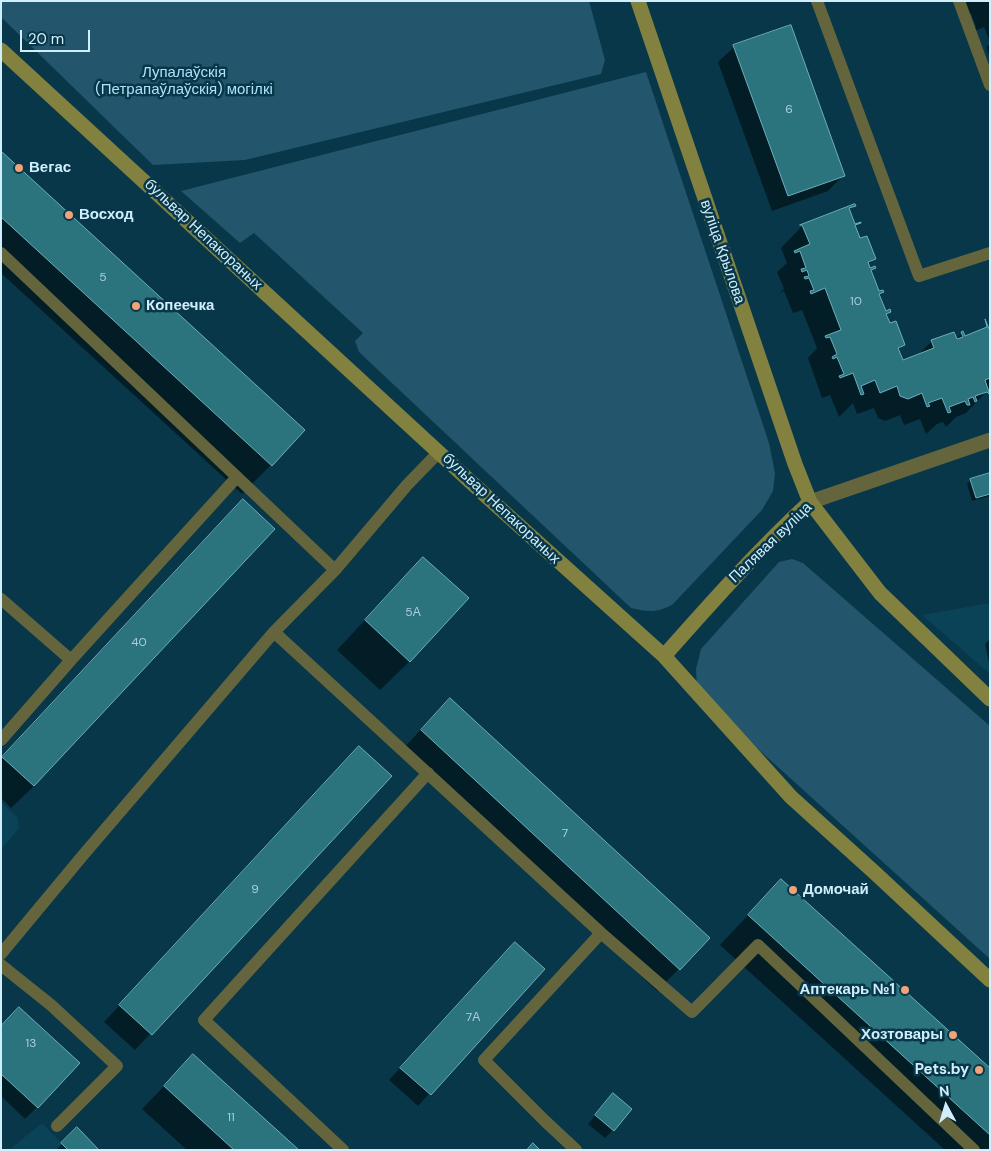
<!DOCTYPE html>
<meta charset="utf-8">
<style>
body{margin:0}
#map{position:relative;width:991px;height:1151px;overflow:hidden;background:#073749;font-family:"DM Sans",sans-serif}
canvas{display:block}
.frame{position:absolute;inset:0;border:2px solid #d1eefc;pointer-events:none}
.north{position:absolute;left:921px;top:1081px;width:50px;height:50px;-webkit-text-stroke:4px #073749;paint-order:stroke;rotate:354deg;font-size:14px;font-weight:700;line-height:20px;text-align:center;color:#d1eefc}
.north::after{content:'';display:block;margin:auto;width:18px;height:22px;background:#d1eefc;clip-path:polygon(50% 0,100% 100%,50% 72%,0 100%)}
.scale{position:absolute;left:20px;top:30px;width:70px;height:22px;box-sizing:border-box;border:2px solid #d1eefc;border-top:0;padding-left:6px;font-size:15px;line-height:18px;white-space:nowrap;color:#d1eefc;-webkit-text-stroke:4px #073749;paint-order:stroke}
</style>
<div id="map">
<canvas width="991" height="1151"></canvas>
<div class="frame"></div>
<div class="north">N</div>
<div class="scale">20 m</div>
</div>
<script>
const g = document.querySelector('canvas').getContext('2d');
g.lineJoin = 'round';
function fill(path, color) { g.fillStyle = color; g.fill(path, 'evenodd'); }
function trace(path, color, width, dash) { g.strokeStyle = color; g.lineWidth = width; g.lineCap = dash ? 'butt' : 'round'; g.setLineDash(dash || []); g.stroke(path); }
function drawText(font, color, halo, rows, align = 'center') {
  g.font = font + ' "DM Sans",sans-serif'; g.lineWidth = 5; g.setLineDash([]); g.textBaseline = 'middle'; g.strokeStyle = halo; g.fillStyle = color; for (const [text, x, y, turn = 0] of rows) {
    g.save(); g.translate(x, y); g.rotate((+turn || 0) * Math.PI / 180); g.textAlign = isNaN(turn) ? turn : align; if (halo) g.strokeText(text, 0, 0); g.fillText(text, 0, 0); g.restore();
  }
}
const built = new Path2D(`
 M990 603V674L922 615Z
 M1 802 17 817 19 828 1 850Z
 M42 1123 61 1143 77 1127 99 1150H9Z`);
const green = new Path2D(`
 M1 1H589L605 60 601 74 245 160 153 165 1 17Z
 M646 72 769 443 775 473 773 491 762 510 672 605C656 613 648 612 631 608L359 352 355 341 363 333 254 233 240 243 181 191Z
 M792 559 803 563 990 726V959L705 701 697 688 696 669 701 649 779 562Z`);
const shadow = new Path2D(`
 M961 1H990V42L984 27 972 32 976 27 971 13 966 15Z
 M990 44V57L986 47Z
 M734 47 844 175 828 191 772 211 718 62Z
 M1 153 271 465 242 494 1 273Z
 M803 225 859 240 874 258 868 265 878 293 883 291 879 296 889 325 904 344 898 350 902 362 917 356 932 341 956 339 962 333 964 337 990 327V391L986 392 966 413 956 417 946 427 943 422 937 424 926 434 920 419 904 425 900 415 885 421 878 418 874 408 857 414 853 403 839 417 830 395 822 398 808 358 817 348 802 310 793 313 784 291 779 293 784 289 777 272 787 263 781 248Z
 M990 474V496L972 501 967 484 971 480Z
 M243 500 34 786 11 808 1 798V758Z
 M423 558 410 661 380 690 337 650Z
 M990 639V668L985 644Z
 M428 722 679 969 657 991 399 753Z
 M344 763 390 776 135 1050 104 1022Z
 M781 880 990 1070V1150H945L720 945Z
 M515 944 543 969 418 1106 389 1080Z
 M1 1027 37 1107 25 1119 1 1096Z
 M193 1056 297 1150H187L142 1109Z
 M606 1103 613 1130 605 1138 588 1124Z
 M77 1129 97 1150H56Z`);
const building = new Path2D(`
 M791 25 845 176 788 196 733 45Z
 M1 151 305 430 272 466 1 217Z
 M855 204 856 206 849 208 855 224 861 222V223L855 225 860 238 867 236 876 259 868 262 870 268 875 266 876 268 871 270 879 291 883 290 884 292 879 294 886 311 890 309 891 312 886 314 890 323 896 321 905 345 898 348 903 360 934 348 931 340 954 332 957 339 963 337 961 332 963 331 965 336 987 327 985 319 990 331V378L985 380 990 395 987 392 975 396 977 401 975 402 973 397 968 399 970 405H967L965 401 949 407 951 412 948 413 942 398 928 403 930 406 927 407 922 393 908 399 900 396 897 386 880 393 875 380 861 386 864 394 861 395 853 373 840 378 839 376 844 374 837 357 833 359 832 357 837 354 830 337 826 338 825 336 841 330 825 288 811 294 810 291 814 290 809 278 805 279 804 277 809 276 807 270 802 272 801 269 806 268 800 251 795 253 794 251 810 244 802 225H800Z
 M990 473V494L976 498 970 479Z
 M243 499 275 529 34 786 2 757Z
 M423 557 469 598 410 662 365 620Z
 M450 698 710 938 680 970 421 730Z
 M359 746 392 776 152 1035 119 1005Z
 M781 879 990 1068V1135L748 915Z
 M515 942 545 969 431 1095 400 1068Z
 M19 1007 80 1063 38 1108 1 1074V1026Z
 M193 1054 299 1150H234L164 1086Z
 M613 1093 632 1109 614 1131 595 1115Z
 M77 1127 99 1150H68L61 1143Z
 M533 1143 540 1150H527Z`);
const lane = new Path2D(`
 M817 1 919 276 990 253
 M959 1 990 85
 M1 253 335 570
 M1 599 71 660 1 740
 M274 632 601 933 692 1012 758 945 974 1150
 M71 660 237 477
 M1 954 84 854 274 632 335 570 407 485 439 452
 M1 965 51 1005 117 1066 57 1126
 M343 1150 204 1020 428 773
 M576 1150 545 1121 484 1060 601 933`);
const street = new Path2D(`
 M810 502 990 440`);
const secondary = new Path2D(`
 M638 1 795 464 810 502 880 593 990 699
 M1 50 485 495 664 656 791 797 874 872 990 980
 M664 656C711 603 758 550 810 502`);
const markers = [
 [19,168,5,"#f0a279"],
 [69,215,5,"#f0a279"],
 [136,306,5,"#f0a279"],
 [793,890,5,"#f0a279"],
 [905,990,5,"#f0a279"],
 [953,1035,5,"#f0a279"],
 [979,1070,5,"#f0a279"]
];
const numberNames = [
 ["6",789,110],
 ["5",103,278],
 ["10",856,302],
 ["5А",413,613],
 ["40",139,643],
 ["7",565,834],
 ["9",255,890],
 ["7А",473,1018],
 ["13",31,1044],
 ["11",231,1118]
];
const parkNames = [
 ["Лупалаўскія",184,73],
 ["(Петрапаўлаўскія) могілкі",184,90]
];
const poiNames = [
 ["Вегас",29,168],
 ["Восход",79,215],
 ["Копеечка",146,306],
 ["Домочай",803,890],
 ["Аптекарь №1",895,990,"right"],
 ["Хозтовары",943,1035,"right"],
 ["Pets.by",969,1070,"right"]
];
const streetNames = [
 ["бульвар Непакораных",203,235,43],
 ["вуліца Крылова",722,252,71],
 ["бульвар Непакораных",501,509,43],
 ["Палявая вуліца",771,543,-44]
];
fill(built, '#0a4358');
fill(green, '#23566c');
fill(shadow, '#0007');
fill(building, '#2b737d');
trace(building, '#6bb0bb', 1);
trace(lane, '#65653d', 12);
trace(street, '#65653d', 15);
trace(secondary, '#82813f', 15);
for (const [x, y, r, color] of markers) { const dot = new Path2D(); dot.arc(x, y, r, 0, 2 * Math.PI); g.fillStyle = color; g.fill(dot); trace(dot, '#073749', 2); }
drawText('12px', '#a8cfdc', null, numberNames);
drawText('15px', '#ace1fa', '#073749', parkNames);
drawText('bold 15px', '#d1eefc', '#073749', poiNames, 'left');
drawText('15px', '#d1eefc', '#073749', streetNames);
</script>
